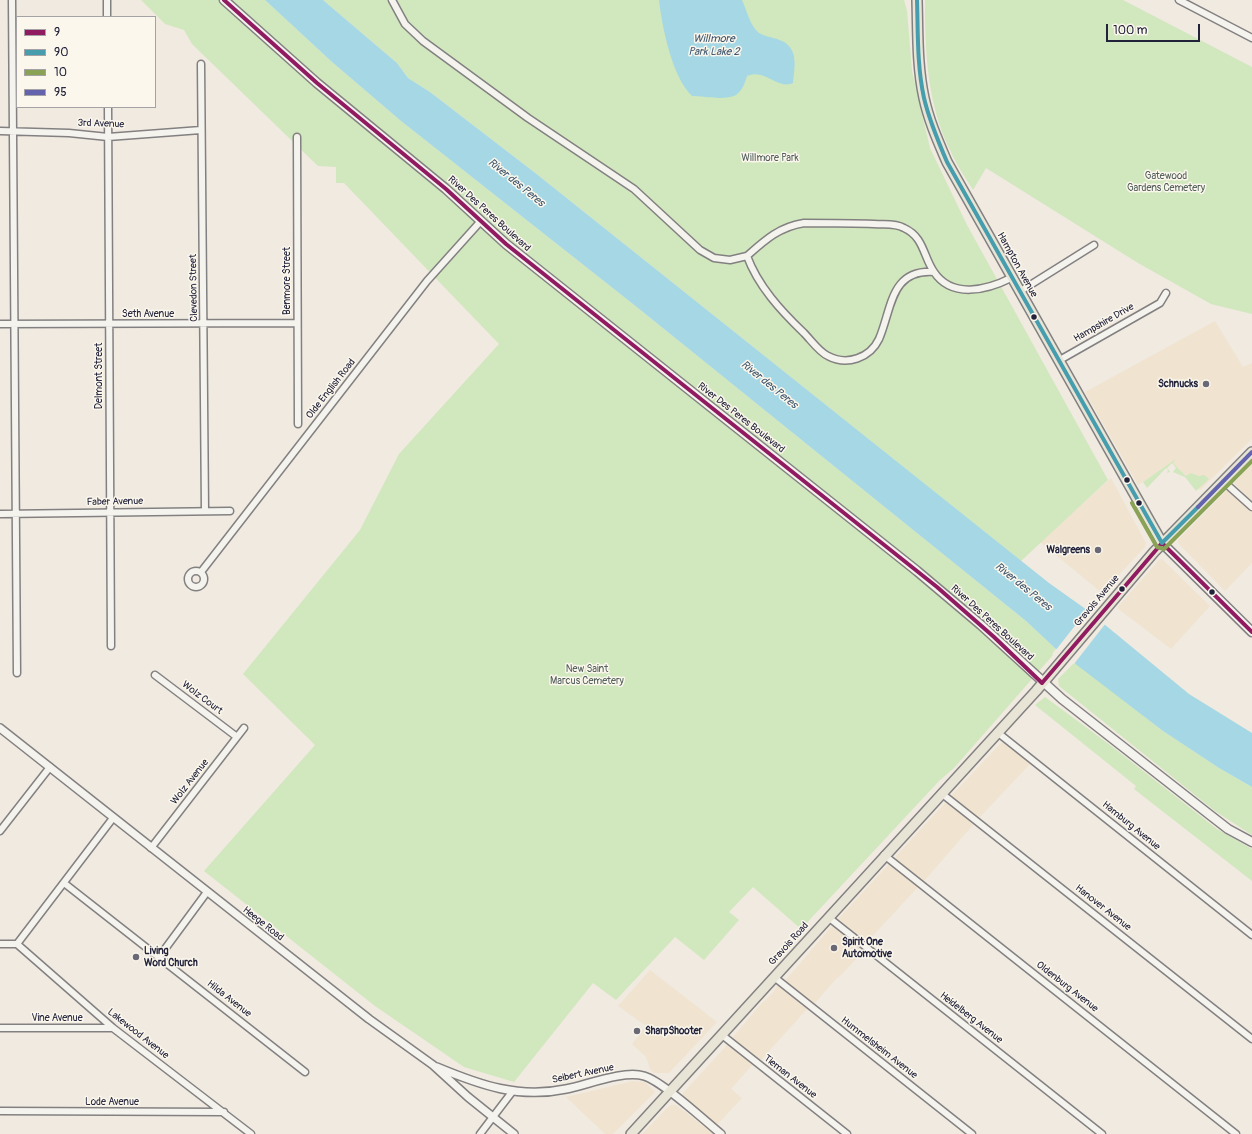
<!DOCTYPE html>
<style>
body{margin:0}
#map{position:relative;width:1252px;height:1134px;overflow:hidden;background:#f0eae0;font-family:Pangolin,sans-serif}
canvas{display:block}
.legend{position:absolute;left:16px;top:16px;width:140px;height:92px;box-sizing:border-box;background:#fbf7ec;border:1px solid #a4a2a5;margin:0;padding:5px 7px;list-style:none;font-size:12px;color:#22223b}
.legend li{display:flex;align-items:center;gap:8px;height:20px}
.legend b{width:20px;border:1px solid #a4a2a5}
.scale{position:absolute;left:1106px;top:24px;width:94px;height:18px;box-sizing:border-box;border:2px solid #22223b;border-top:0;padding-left:5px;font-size:12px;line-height:14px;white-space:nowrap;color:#22223b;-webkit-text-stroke:3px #fbf7ec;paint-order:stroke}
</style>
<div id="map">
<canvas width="1252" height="1134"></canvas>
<ul class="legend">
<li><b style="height:5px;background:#901b61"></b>9</li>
<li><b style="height:5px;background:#469dad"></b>90</li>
<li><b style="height:5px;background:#89a255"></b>10</li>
<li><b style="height:5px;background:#6364ad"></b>95</li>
</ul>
<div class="scale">100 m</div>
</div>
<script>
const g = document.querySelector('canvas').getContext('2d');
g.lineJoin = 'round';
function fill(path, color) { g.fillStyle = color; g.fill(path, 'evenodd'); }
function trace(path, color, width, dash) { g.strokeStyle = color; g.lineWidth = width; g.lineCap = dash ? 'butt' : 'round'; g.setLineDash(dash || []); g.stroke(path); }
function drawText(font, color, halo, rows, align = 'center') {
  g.font = font + ' Pangolin,sans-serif'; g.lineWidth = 3; g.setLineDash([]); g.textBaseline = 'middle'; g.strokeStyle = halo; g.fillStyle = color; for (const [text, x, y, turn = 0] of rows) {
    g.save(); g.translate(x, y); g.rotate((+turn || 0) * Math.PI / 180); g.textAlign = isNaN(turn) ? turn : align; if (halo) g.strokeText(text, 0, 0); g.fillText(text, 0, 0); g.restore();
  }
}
const built = new Path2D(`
 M1215 321 1243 367 1252 363V439L1200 490 1173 463 1138 485 1085 392Z
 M1252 463V501L1234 483Z
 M1111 478 1146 543 1145 547 1102 593 1040 542Z
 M1228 489 1252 512V563L1225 591 1179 544 1178 540Z
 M1162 559 1210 606 1171 649 1117 608 1159 560Z
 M1004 742 1031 763 979 818 952 797V795L1001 743Z
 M945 803H950L973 825 924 881 896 860V856Z
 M889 864 918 887 867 942 838 919Z
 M831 927H834L864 951 840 976 836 979 814 1004 785 981Z
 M650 970 717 1022 669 1073H654L650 1069 646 1057 632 1044 646 1026 618 1006Z
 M777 986H779L808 1008 760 1061 734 1040 733 1037 760 1005 773 993Z
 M728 1044 753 1064 731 1089 742 1098 716 1126 683 1096V1093Z
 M633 1081 645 1082 655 1092 613 1134H605L566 1097Z
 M673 1105H676L714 1134H642L669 1106Z`);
const green = new Path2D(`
 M141 0H265L332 62 401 121 638 308 1026 621 1056 649 1052 654 1053 655 954 768 939 781 801 929 753 887 729 912 739 920 704 960 675 937 616 1000 593 983 514 1082 464 1067 375 1006 204 871 315 745 243 674 360 530 399 454 499 344 344 183H336V167L318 166 192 44 184 30 165 24Z
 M323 0H904L907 11 912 71 930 148 967 225 1108 480 1021 561 534 172 430 92 408 78 397 63Z
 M925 0H1123L1252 67V314L1211 304 1138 263 986 168 973 190C965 177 956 164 950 150 927 103 925 52 925 0Z
 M1176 459 1173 463 1186 476 1191 473 1199 476 1204 475 1209 479 1196 491 1185 477 1173 472 1176 468 1172 463 1167 468 1170 472 1167 473 1168 470 1166 468 1147 488 1143 482Z
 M1075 662 1163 731 1219 768 1252 787V835L1215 811 1059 686 1058 679Z
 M1045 697 1110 745 1217 829 1252 849V881L1134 789 1136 786 1035 705Z`);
const water = new Path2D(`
 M265 0H323L397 63 408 78 430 92 534 172 1049 583 1087 610 1189 694 1252 733V787L1219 768 1163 731 1056 649 1026 621 638 308 401 121 332 62Z
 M659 0H742C747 11 750 26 759 33 764 36 771 37 777 39 799 46 795 64 793 83 777 90 765 68 747 76 745 83 742 91 736 95 724 101 704 96 692 96 672 77 662 27 659 0Z`);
const pier = new Path2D(`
 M1089 608 1106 623 1074 664 1055 651Z`);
const minor = new Path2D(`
 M12 0 17 673
 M107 0V17
 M392 0 405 24 423 41 528 118 634 189 700 250 714 258 730 260 747 256C758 286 781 311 804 333 811 340 819 352 828 356 847 366 870 358 879 339 892 309 890 269 934 272
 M1179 0 1252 38
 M201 64 205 511
 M108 107 111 646
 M0 131 69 133 108 137 201 130
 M297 137 298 424
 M747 256C765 240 779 227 804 223 828 223 851 223 874 224 885 225 895 223 904 228 924 237 923 256 934 272 952 299 987 290 1011 278
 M1019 292 1094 245
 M0 324 297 323
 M1058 361 1160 303 1166 293
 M1223 481 1252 507
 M0 514 230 511
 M188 579a8 8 0 1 1 16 0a8 8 0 1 1-16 0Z
 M201 572 427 281 480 222
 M155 675 237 737
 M997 732 1252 935
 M941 793 1252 1039
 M0 831 50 767
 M151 848 244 728
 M884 855 1236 1134
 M64 883 305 1072
 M828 917 1102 1134
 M0 944H17L113 1028 251 1134
 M17 944 113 818
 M159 957 207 892
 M774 977 972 1134
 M0 1028H113
 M722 1035 847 1134
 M0 1111 224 1112
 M480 1134 512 1092`);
const tertiary = new Path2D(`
 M0 728 369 1019 433 1065 468 1097 514 1134
 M437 1067C480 1085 519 1099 566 1089 587 1085 623 1070 644 1076 662 1081 704 1120 721 1134`);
const secondary = new Path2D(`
 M224 0 317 83 446 189 506 244 917 571 981 625 1062 699 1210 815 1228 829 1252 842
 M1162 543 1252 632`);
const primary = new Path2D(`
 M917 0C918 33 917 66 924 98 929 121 938 141 947 162L1162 543
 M631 1134 1036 691 1154 552 1252 452`);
const bus1 = new Path2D(`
 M224 0 317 83 446 189 506 244 937 587 994 637 1042 683
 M1162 543 1252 632
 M1042 683 1162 543`);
const bus2 = new Path2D(`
 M917 0C918 33 917 66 924 98 929 120 938 141 947 162L1162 543 1198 507`);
const bus3 = new Path2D(`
 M1132 503 1157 547 1164 549 1252 461`);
const bus4 = new Path2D(`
 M1198 507 1252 452`);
const markers = [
 [1034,317,3.5,"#22223b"],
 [1206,384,4,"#6a6875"],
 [1127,480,3.5,"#22223b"],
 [1139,503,3.5,"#22223b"],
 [1098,550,4,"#6a6875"],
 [1122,589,3.5,"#22223b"],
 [1212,592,3.5,"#22223b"],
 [834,948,4,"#6a6875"],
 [136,957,4,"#6a6875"],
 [637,1031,4,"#6a6875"]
];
const streetNames = [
 ["3rd Avenue",101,124,2],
 ["River Des Peres Boulevard",489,214,42],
 ["Hampton Avenue",1017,265,61],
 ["Benmore Street",287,281,-90],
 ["Clevedon Street",194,288,-91],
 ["Seth Avenue",148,314],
 ["Hampshire Drive",1104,323,-30],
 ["Delmont Street",99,376,-90],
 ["Olde English Road",331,389,-52],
 ["River Des Peres Boulevard",741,418,38],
 ["Faber Avenue",115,502,-1],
 ["Gravois Avenue",1097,601,-50],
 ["River Des Peres Boulevard",992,623,42],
 ["Wolz Court",202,698,37],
 ["Wolz Avenue",190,782,-52],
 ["Hamburg Avenue",1131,826,39],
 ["Hanover Avenue",1103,908,38],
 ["Heege Road",263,924,38],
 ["Gravois Road",789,944,-48],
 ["Oldenburg Avenue",1067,987,38],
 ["Hilda Avenue",229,999,38],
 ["Vine Avenue",57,1018],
 ["Heidelberg Avenue",971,1018,38],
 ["Lakewood Avenue",138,1034,38],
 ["Hummelsheim Avenue",879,1048,38],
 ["Seibert Avenue",583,1074,-12],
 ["Tieman Avenue",790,1077,38],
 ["Lode Avenue",112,1102]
];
const parkNames = [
 ["Willmore Park",770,158],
 ["Gatewood",1166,176],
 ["Gardens Cemetery",1166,188],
 ["New Saint",587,669],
 ["Marcus Cemetery",587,681]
];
const poiNames = [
 ["Schnucks",1198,384,"right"],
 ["Walgreens",1090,550,"right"],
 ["Spirit One",842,942],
 ["Automotive",842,954],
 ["Living",144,951],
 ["Word Church",144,963],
 ["SharpShooter",645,1031]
];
const waterNames = [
 ["Willmore",714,39],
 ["Park Lake 2",714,52],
 ["River des Peres",516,183,39],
 ["River des Peres",769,385,39],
 ["River des Peres",1023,587,39]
];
fill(built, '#f0e4d1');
fill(green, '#d1e7be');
fill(water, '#a5d8e4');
fill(pier, '#f0eae0');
trace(minor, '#838081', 9);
trace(tertiary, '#838081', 10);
trace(secondary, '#838081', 11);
trace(primary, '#838081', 12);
trace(minor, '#f5f3ee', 6);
trace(tertiary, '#f5f3ee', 7);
trace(secondary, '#f5f3ee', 8);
trace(primary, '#e8e5d6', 9);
trace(bus1, '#901b61', 4);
trace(bus2, '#469dad', 4);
trace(bus3, '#89a255', 4);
trace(bus4, '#6364ad', 4);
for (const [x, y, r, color] of markers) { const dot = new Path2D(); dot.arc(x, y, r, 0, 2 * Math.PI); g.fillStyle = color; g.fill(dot); trace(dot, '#fbf7ec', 1.5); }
drawText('10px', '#22223b', '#fbf7ec', streetNames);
drawText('10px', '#4f5c5a', '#fbf7ec', parkNames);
drawText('bold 10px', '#22223b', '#fbf7ec', poiNames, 'left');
drawText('italic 11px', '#40566e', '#fbf7ec', waterNames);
</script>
